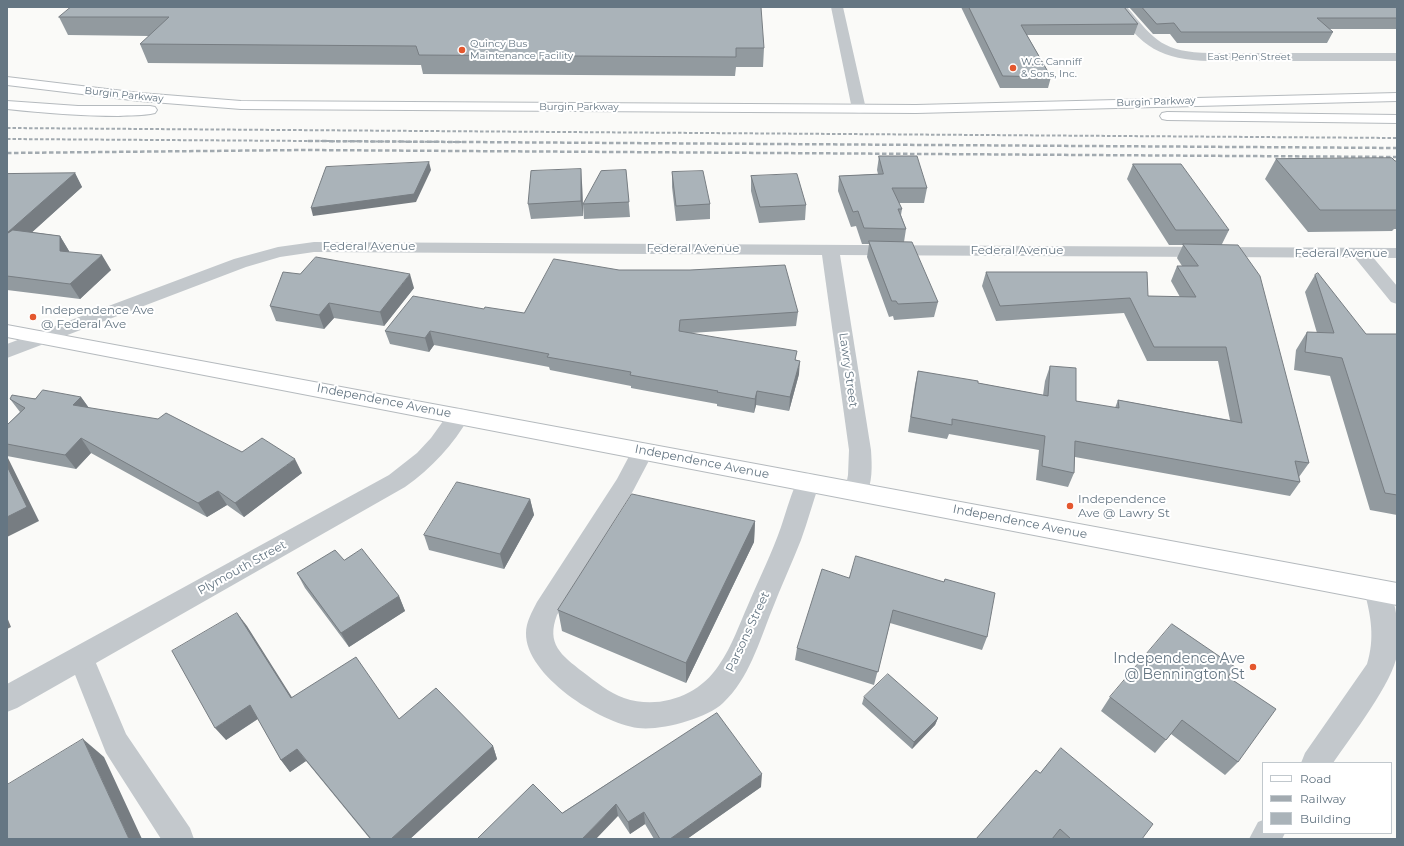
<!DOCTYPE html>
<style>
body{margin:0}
#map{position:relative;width:1404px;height:846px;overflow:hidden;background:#fafaf8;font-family:Montserrat,sans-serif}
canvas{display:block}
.frame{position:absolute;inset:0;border:8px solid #657683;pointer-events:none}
.legend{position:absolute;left:1262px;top:762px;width:130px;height:72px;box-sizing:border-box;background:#fff;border:1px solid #c1c8cd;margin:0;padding:5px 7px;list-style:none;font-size:12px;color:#657683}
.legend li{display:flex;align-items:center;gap:8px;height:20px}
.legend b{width:20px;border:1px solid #c1c8cd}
</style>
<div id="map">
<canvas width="1404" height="846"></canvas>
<div class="frame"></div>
<ul class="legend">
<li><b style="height:5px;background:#fff"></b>Road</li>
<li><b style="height:5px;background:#a2aab0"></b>Railway</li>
<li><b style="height:11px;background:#aab3b9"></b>Building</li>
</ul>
</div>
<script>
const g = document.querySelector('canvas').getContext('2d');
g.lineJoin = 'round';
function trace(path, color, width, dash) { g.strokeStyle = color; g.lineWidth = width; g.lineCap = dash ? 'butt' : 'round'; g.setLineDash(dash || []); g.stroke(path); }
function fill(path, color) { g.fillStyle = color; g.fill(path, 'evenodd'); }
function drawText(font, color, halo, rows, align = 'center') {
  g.font = font + ' Montserrat,sans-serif'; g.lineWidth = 4; g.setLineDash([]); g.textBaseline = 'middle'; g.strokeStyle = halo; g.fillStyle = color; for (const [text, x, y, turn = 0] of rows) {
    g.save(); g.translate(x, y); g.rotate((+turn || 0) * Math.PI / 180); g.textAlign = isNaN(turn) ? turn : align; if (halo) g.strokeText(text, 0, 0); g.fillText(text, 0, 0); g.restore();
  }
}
const lane = new Path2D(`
 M831 7H843L866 109 864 112 859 113 854 112 852 109Z
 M1360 248 1366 249 1397 286V304L1391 302 1351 253 1354 249Z
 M81 645 90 649 126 734 190 828 194 839H161L106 753 68 657 72 649Z`);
const street = new Path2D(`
 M1114 7H1127C1155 41 1163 52 1210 53H1397V61H1210C1161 60 1141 47 1114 7Z
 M314 242 1397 248V258L840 255 871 450C872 466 873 483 865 497L857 500 849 497 845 491 848 475 849 450 822 255 314 252 280 257 246 267 7 358V344L234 259 278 247Z
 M459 408 467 410 470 416C453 445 432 468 405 487L17 708 7 712V684L389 475 417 453 431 438 451 410Z
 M643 443 651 445 654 451 633 491 557 615C546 644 561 655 583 672 595 681 609 693 624 698 659 710 699 696 719 665 732 646 739 625 748 605 759 579 772 553 781 527 787 510 791 492 800 476L808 473 816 476 820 482C813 501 808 521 801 540 792 563 781 586 772 610 759 642 749 679 723 703 706 719 660 731 638 728 600 723 525 675 526 633 526 622 532 612 537 602L617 479 635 445Z
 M1377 579 1386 582C1397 604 1400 630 1397 654 1394 681 1350 738 1333 763H1301L1305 753 1367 664C1375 638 1371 616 1364 590L1368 582Z
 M1263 820V833H1285L1282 839H1249L1258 822Z`);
const primary = new Path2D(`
 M7 77 140 93 241 101 916 105 1397 93V101L916 113 241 109 140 101 7 85Z
 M7 101 78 106H150L155 107 157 110 155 113C143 116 130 115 118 116 81 116 44 113 7 109Z
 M1167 112 1397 115V123L1167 120 1162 119 1160 116 1162 113Z
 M7 325 1397 583V605L7 337Z`);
const railFar1 = new Path2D(`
 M7 128 1397 138
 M7 139 463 142`);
const rail = new Path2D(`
 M308 141 1397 148
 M7 153 304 150 1397 157`);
const wall = new Path2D(`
 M71 7 764 48 763 67H736L735 76 423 74 421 65 148 63 140 44 149 36 68 35 59 17Z
 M961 7H1124L1138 24 1134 35H1027L1051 77 1048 88H1000Z
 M1129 7H1397V29H1329L1333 32 1327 43H1177L1170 34H1153Z
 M879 156 927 188 924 203H899L902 209 901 215 906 229 904 242 938 302 934 317 894 320 893 316 889 317 867 257 869 244H862L856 226 851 227 838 191 839 176 878 174 877 170Z
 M1276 159 1397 161V229H1394L1392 231 1308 232 1265 179Z
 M1133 164 1229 230 1222 244 1309 463 1299 477 1300 482 1290 496 1075 457 1074 473 1068 487 1036 480 1039 450 949 434 947 439 908 432 915 385 918 371 978 383 1043 395 1045 381 1050 366 1076 401 1115 408 1118 400 1230 420 1218 361H1147L1124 313 996 321 982 286 986 272 1148 296 1180 297 1171 281 1177 266H1182L1177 258 1183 245H1169L1127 179Z
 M626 170 630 217 584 219 583 205V216L531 219 528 204 582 183 583 204Z
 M672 172 710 204V219L676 221 672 187Z
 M75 173 82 187 32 232 60 236 69 251V252L111 270 80 299 7 290V174Z
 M751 176 806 205 805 220 759 223 751 191Z
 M1315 275 1366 334H1397V515L1370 510 1330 376 1294 370 1296 350 1307 332 1317 333 1305 292Z
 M414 288 384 326 334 318 324 329 276 321 270 306Z
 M484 309 524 313 798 312 796 326 691 333 797 360 799 374 789 411 756 405 754 413 717 406V404L631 388V386L550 370 549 367 434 345 429 352 390 344 385 331Z
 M81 397 89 408 242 452 302 473 244 517 227 505 207 517 91 453 76 469 7 456V425L20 412 10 399Z
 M530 499 534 515 504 569 429 550 424 535Z
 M755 521 754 542 686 683 562 631 558 610Z
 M297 573 399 596 405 611 349 647 305 588Z
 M849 578 944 582 945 579 987 637 982 650 890 623 874 685 795 660 797 648Z
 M237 613 291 697 399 719 493 746 497 759 410 839H370L306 761 290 772 281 760 258 719 226 740Z
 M1228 677 1238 762 1225 775 1171 734 1155 753 1101 711 1110 697Z
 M864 697 938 718 935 725 912 749 862 704Z
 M717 713 761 787 687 839H654L645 824 630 834 618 816 562 813Z
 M1040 773 1142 839H976Z`);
const shadedWall = new Path2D(`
 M429 162 431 170 416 202 313 216 311 208Z
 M581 169 582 183 583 216 581 201Z
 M75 173 82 187 7 255V233Z
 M60 236 69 251 70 267 60 251Z
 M102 255 111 270 80 299 70 284Z
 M410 274 414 288 384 326 380 312Z
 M329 303 334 318 324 329 319 315Z
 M430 331 434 345 429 352 425 338Z
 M800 361 799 374 789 411 790 397Z
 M757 391 756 405 754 413 755 399Z
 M81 397 91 411 73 405Z
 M81 438 91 453 76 469 65 455Z
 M7 456 39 521 7 537Z
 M295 459 302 473 244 517 235 503Z
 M218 491 227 505 207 517 198 503Z
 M530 499 534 515 504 569 500 554Z
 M755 521 754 542 686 683V663Z
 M399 596 405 611 349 647 341 633Z
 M237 613 247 626 300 710 291 698Z
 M7 617 11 627 7 629Z
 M250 705 259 718 226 740 215 728Z
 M938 718 935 725 912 749 914 742Z
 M83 739 104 757 142 839H129Z
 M493 746 497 759 410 839H391Z
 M297 749 306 761 290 772 281 760Z
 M762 774 761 787 687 839H670Z
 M616 804 618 816 596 839H582Z
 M644 812 645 824 630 834 628 822Z`);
const building = new Path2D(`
 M71 7H761L764 48H736V57L419 55 416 46 140 44 169 17H59Z
 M969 7H1124L1138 24 1021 25 1051 77 1003 76Z
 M1142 7H1397V18H1317L1333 32H1181L1174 23 1157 24Z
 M879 156H917L927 188H892L902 209H898L906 229 864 228 858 211 853 212 839 176 883 174Z
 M1392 158 1395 161H1397V210H1320L1276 159Z
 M429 162 414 194 311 208 326 167Z
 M1133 164H1181L1229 230H1176Z
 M581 169V201L528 204 531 171Z
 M626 170 629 202 583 204 601 171Z
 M703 171 710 204 676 206 672 172Z
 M75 173 7 233V174Z
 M797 174 806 205 760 207 751 176Z
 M13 230 60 236V251L102 255 70 284 7 276V234Z
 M869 241 912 242 938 302 898 304 896 301H892Z
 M1183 244 1238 245 1260 276 1309 463 1295 461 1300 482 1075 441 1074 473 1042 466 1045 436 952 419V425L911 417 918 371 978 381V383L1048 396 1050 366 1076 368V401L1119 408 1118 400 1242 423 1226 347H1154L1130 298 1000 306 986 272H1147L1148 296 1196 297 1177 266H1198Z
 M316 257 410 274 380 312 329 303 319 315 270 306 283 272 300 274Z
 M554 259 619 270H690L785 265 798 312 680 320 679 331 797 351 795 360 800 361 790 397 757 391 755 399 717 392 718 391 630 375 631 372 547 357 549 354 430 331 425 338 385 331 413 296 484 309 485 307 524 313Z
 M1318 273 1366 334H1397V495L1385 493 1342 358 1305 352 1307 332 1334 333 1315 275Z
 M43 390 81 397 73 405 158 419 166 413 242 452 262 438 295 459 235 503 218 491 198 503 81 438 65 455 7 444V425L25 408 10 399 12 395 35 399Z
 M7 466 27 507 7 517Z
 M457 482 530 499 500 554 424 535Z
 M632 494 755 521 686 663 558 610Z
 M362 549 399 596 341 633 297 573 335 550 344 560Z
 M856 556 944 582 945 579 995 593 987 637 893 610 878 672 797 648 822 569 849 578Z
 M237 613 291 698 356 657 399 719 436 688 493 746 391 839H371L297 749 281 760 250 705 215 728 172 651Z
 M1172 624 1235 667 1228 677 1276 709 1238 762 1182 720 1166 740 1110 697Z
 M888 674 938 718 914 742 864 697Z
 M717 713 762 774 670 839H660L644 812 628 822 616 804 582 839H477L533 784 562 813Z
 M83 739 129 839H7V785Z
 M1061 748 1153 824 1142 839H1071L1060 829 1052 839H976L1036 770 1040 773Z`);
const markers = [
 [462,50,4,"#e4572e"],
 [1013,68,4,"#e4572e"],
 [33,317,4,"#e4572e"],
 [1070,506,4,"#e4572e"],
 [1253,667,4,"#e4572e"]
];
const farPoinames = [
 ["Quincy Bus",470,44],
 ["Maintenance Facility",470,56],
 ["W.C. Canniff",1021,62],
 ["& Sons, Inc.",1021,74]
];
const farStreetnames = [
 ["East Penn Street",1249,57],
 ["Burgin Parkway",124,95,6],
 ["Burgin Parkway",1156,102,-2],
 ["Burgin Parkway",579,107]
];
const streetNames = [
 ["Federal Avenue",369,246],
 ["Federal Avenue",693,248],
 ["Federal Avenue",1017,250],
 ["Federal Avenue",1341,253],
 ["Lawry Street",848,370,82],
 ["Independence Avenue",384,401,11],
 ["Independence Avenue",702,462,11],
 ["Independence Avenue",1020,522,11],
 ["Plymouth Street",242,568,-29],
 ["Parsons Street",748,632,-65]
];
const poiNames = [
 ["Independence Ave",41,310],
 ["@ Federal Ave",41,324],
 ["Independence",1078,499],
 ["Ave @ Lawry St",1078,513]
];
const nearPoinames = [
 ["Independence Ave",1245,659],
 ["@ Bennington St",1245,675]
];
trace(primary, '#b5babe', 2);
fill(lane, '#c3c8cc');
fill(street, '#c3c8cc');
fill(primary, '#fff');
trace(railFar1, '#a2aab0', 2, [3.5, 2]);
trace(rail, '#a2aab0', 2.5, [4.5, 2.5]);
fill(wall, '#929a9f');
fill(shadedWall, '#777d82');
fill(building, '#aab3b9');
trace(building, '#777d82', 1);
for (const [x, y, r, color] of markers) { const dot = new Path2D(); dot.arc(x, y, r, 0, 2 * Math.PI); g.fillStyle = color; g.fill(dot); trace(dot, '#fff', 1.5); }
drawText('10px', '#657683', '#fff', farPoinames, 'left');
drawText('10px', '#657683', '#fff', farStreetnames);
drawText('12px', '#657683', '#fff', streetNames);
drawText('12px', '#657683', '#fff', poiNames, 'left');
drawText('14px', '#657683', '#fff', nearPoinames, 'right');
</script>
